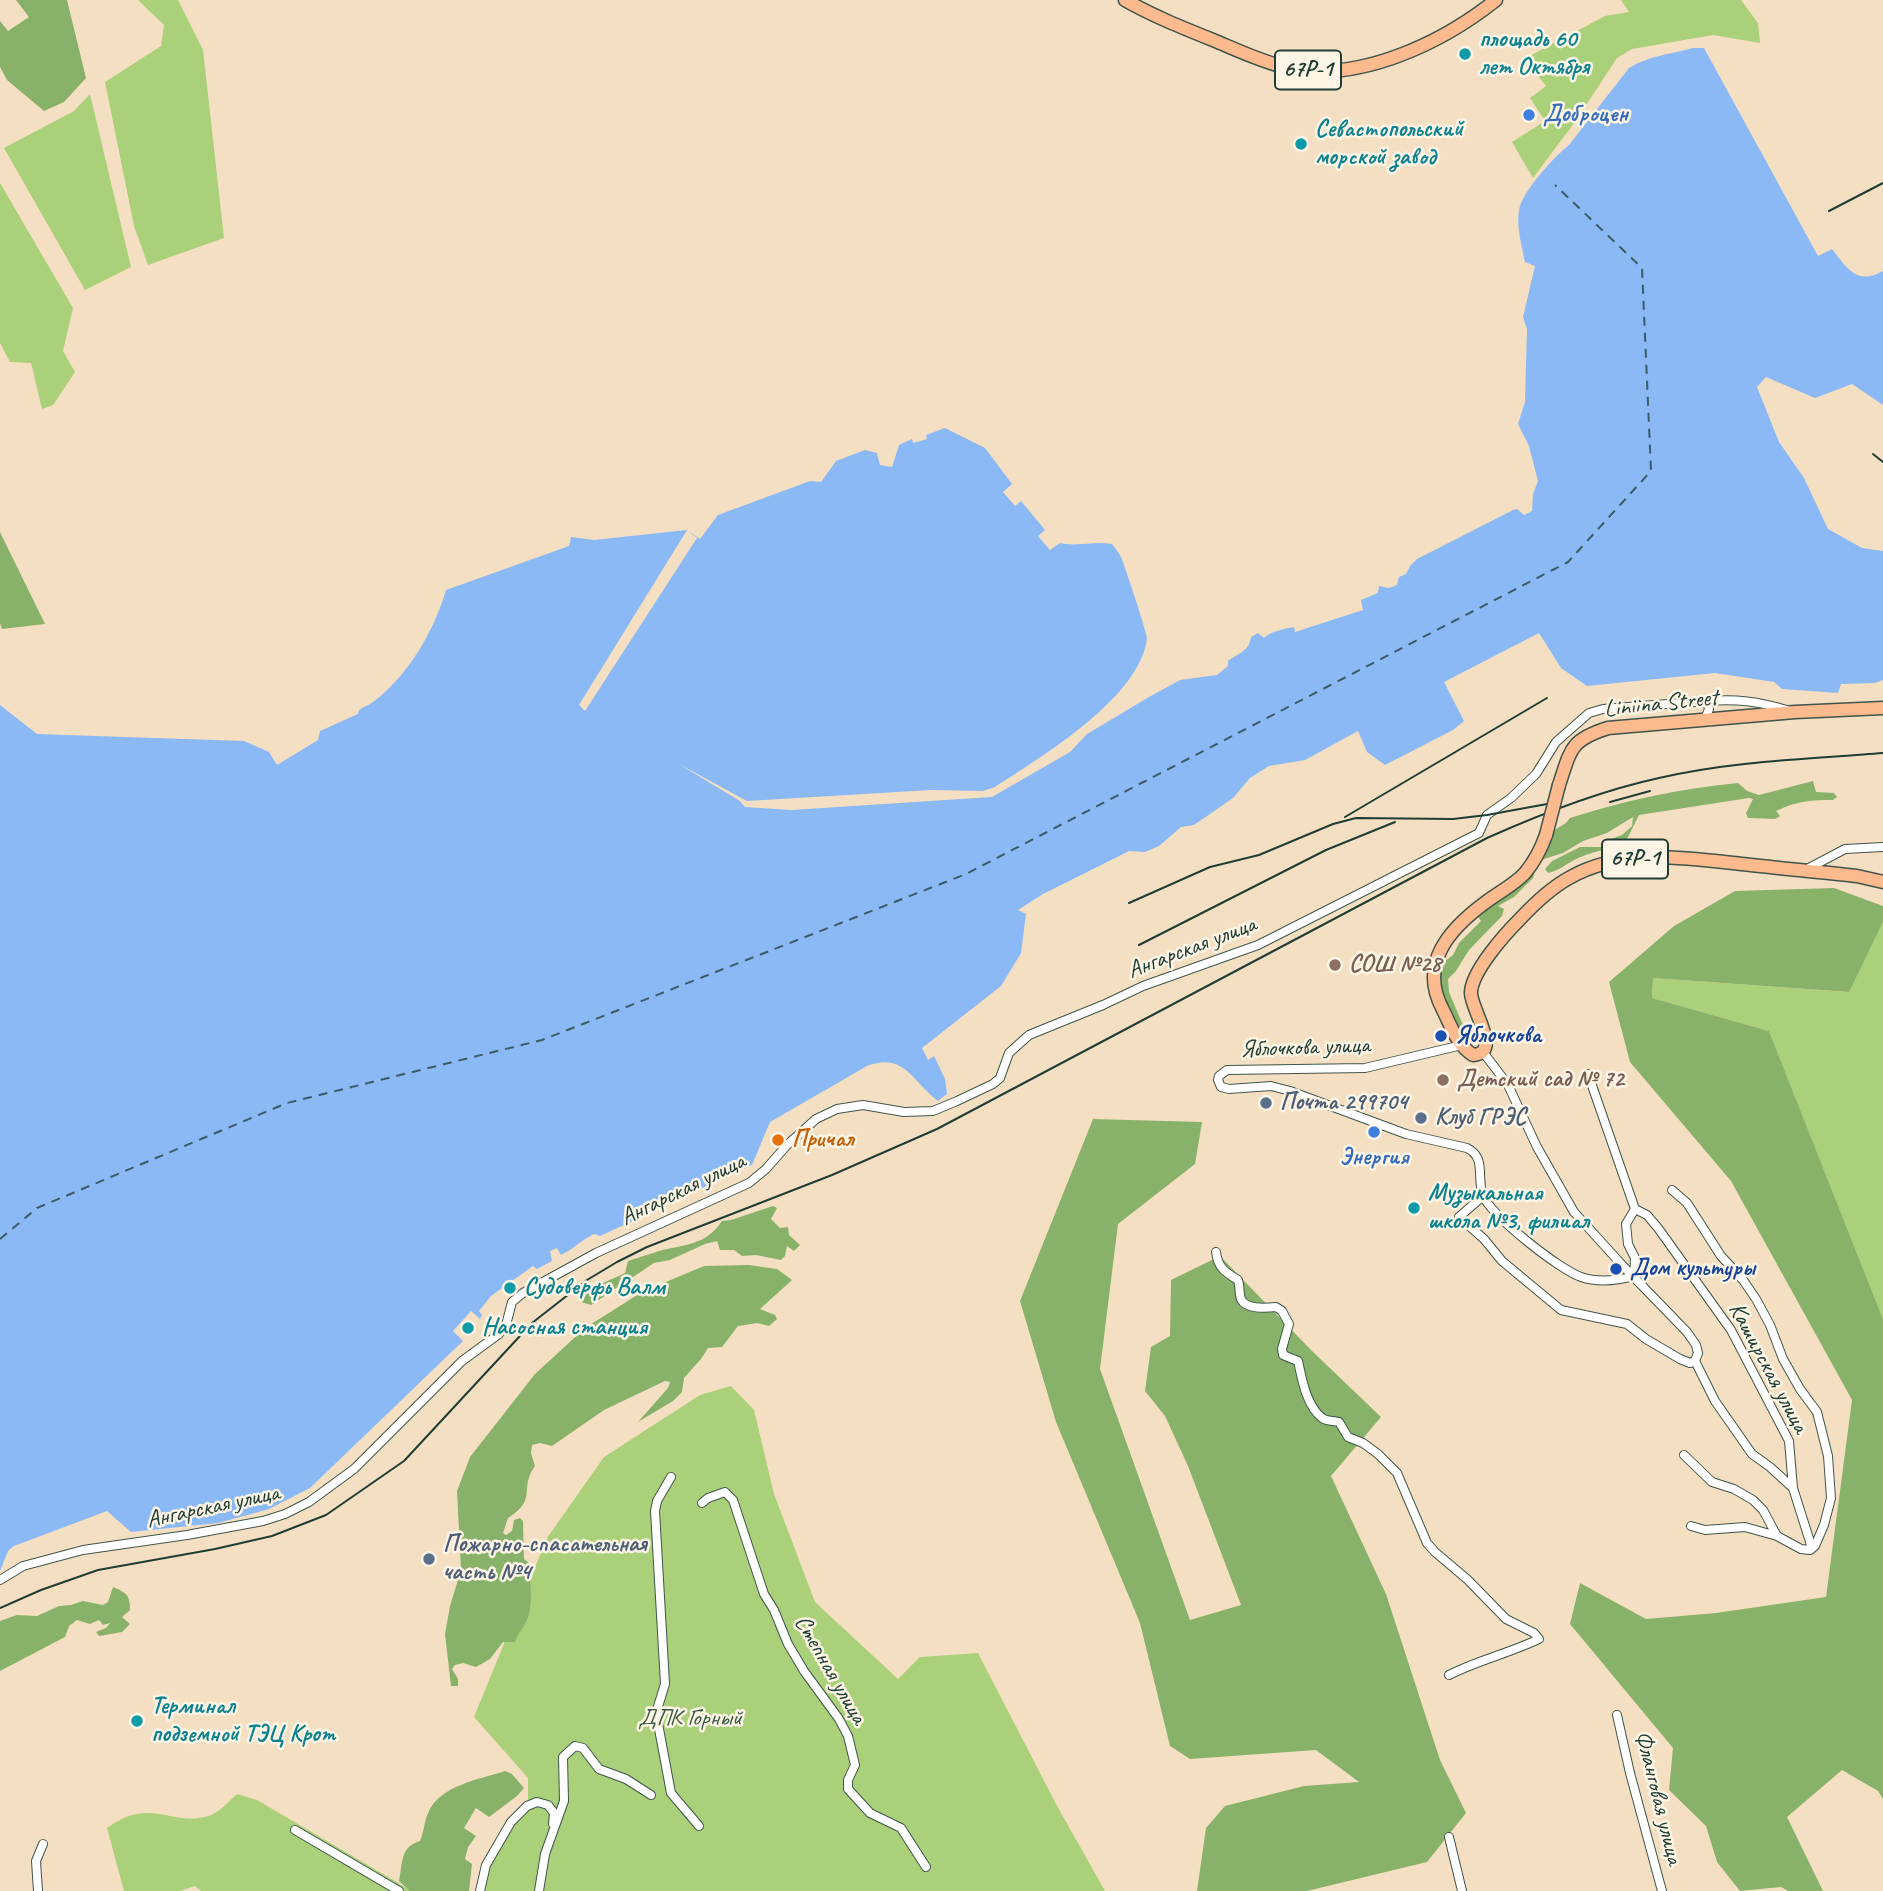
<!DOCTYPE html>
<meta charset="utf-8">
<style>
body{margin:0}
canvas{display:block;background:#f5dfc2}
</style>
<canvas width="1883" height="1891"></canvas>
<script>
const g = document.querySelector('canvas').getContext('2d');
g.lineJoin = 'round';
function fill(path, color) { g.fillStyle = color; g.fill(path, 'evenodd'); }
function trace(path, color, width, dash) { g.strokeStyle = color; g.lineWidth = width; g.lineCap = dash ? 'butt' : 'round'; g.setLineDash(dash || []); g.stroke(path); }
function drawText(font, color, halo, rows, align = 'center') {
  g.font = font + ' Caveat,sans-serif'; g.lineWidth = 5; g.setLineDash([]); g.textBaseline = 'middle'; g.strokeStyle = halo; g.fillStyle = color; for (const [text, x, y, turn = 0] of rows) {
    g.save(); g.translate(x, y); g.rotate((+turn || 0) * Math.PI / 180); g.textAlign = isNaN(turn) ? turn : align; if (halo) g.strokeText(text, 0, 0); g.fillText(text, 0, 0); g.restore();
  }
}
const green = new Path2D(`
 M138 0H178L203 50 224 238 148 265 134 226 105 82 161 46 164 25Z
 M1621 0H1741L1758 23 1760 43 1713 35 1632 49 1617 58 1575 122 1533 178 1512 142 1545 121 1530 98 1546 86 1524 59 1605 16 1629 12Z
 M90 94 131 267 85 290 4 148 74 111Z
 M0 183 73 308 63 351 75 372 53 405 42 409 31 363 10 362 0 343Z
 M1883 922V1319L1769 1031 1652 998 1653 978 1848 992Z
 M731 1386 754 1410 774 1494 815 1602 898 1679 920 1657 978 1653 1056 1804 1105 1891H479L485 1863 528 1802V1778L474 1717 547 1538 604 1457 700 1395Z
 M237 1794 257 1800 412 1891H201L195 1886 180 1891H124L107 1828C152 1795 172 1829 211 1815 221 1811 229 1801 237 1794Z`);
const forest = new Path2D(`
 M16 0H67L86 78 64 102 44 111 7 80 0 67V21L8 31 29 17Z
 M0 532 45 624 2 629 0 623Z
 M1813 781 1816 792 1834 793 1837 797 1833 800C1812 800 1796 801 1776 811L1780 816 1775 819 1748 818 1746 813 1753 799 1749 798 1639 815 1624 845C1608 849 1590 852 1574 860 1565 865 1558 871 1548 873L1545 869 1552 861 1580 847H1601L1611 839 1622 835 1632 826 1633 817 1607 833 1583 841 1563 853 1541 860 1535 870 1533 878 1514 897 1498 906 1504 909 1502 916 1469 950 1456 971 1448 979 1449 992 1465 1030 1463 1035 1459 1036 1450 1022 1448 1005 1437 999 1436 976 1442 971 1445 961 1453 955 1459 943 1481 921 1476 914 1479 901C1500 884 1532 871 1536 841L1566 823 1570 818C1628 800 1677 789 1738 783L1747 791 1759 795Z
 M1834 888 1883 906V922L1849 992 1653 978 1652 998 1769 1031 1883 1319V1799L1878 1791 1842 1770 1787 1817 1823 1891H1788L1781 1887 1740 1891 1717 1862 1706 1826 1669 1790 1673 1748 1570 1624 1580 1583 1646 1619 1716 1613 1826 1597 1852 1400 1731 1181 1630 1062 1609 982 1674 926 1735 891Z
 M1093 1119 1202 1122 1195 1164 1118 1224 1100 1369 1190 1620 1241 1605 1188 1466 1165 1416 1145 1391 1151 1347 1170 1336 1171 1280 1220 1256 1312 1351 1381 1417 1331 1476 1386 1594 1440 1760 1466 1813 1427 1862 1307 1891H1197L1206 1828 1225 1806 1304 1786 1359 1782 1316 1750 1190 1759 1170 1746 1140 1623 1056 1422 1020 1301Z
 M773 1206 777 1208 771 1219 780 1228 788 1227 789 1235 800 1245 794 1251 787 1246 785 1256 781 1260 756 1255 742 1256 734 1250H720L717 1241 705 1244 670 1260 654 1263 591 1305 581 1302C588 1287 611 1280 625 1273L628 1261C638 1258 649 1254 659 1251 685 1244 705 1246 722 1221L731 1220Z
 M749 1265 777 1269 792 1280 760 1309 775 1315 777 1319 769 1326 757 1323 738 1326 722 1347 708 1348 701 1359 684 1378 682 1392 673 1401 638 1422 668 1388 670 1382 665 1381 604 1410 552 1446 540 1443 532 1445 531 1453 535 1466C518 1490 539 1498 508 1518L503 1533 506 1535 512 1531 514 1520 520 1518 523 1521 524 1559 529 1563C530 1581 534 1606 526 1622 522 1630 518 1633 515 1642H503L490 1659 476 1667 463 1663 455 1665 452 1669 458 1679V1686H451L445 1634 450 1606 461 1570 457 1491 470 1457 535 1374 585 1328 642 1292 704 1266Z
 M113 1587C127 1593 130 1595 130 1610L122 1617 130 1624 122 1632 99 1636 96 1632 106 1628 110 1623 103 1625 99 1620 90 1624 77 1620 69 1626 65 1637 0 1671V1621L17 1615 37 1616 59 1606 71 1605 83 1601 103 1605 108 1602Z
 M505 1771 512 1774 524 1788 517 1796 489 1817 476 1808 464 1828 476 1836 468 1847 465 1859 472 1864 469 1891H410L399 1881C403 1862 400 1847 420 1841 424 1832 424 1822 428 1813 440 1785 478 1780 505 1771Z`);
const water = new Path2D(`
 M1693 48H1704L1818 256 1832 249C1847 268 1857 286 1883 271V405L1852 384 1815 398 1766 377 1757 387 1779 442 1804 478 1828 529 1862 548 1883 551V680L1875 683 1841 684 1838 693 1782 689 1774 682 1715 673 1587 686 1561 668 1539 633 1444 682 1464 721 1453 730 1385 765 1367 752 1358 731 1305 760 1269 766 1250 778 1233 798 1194 825 1181 827 1159 846 1145 852 1129 851 1043 894 1018 910 1026 914 1021 953 1001 986 922 1048 928 1060 934 1056 945 1079 947 1094 938 1101C911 1080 904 1052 867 1066L770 1122 752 1165 679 1199 672 1190 652 1212 600 1236 594 1234C581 1240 574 1249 561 1255L557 1248 550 1251 552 1261 537 1269 533 1266 491 1296 479 1311 482 1315 480 1319 471 1311 453 1331 463 1341 310 1488 269 1509 218 1523 131 1532 107 1511 14 1546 8 1551 0 1571V705L37 734 244 741 269 752 277 765 318 740 320 731 358 714 359 710C364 706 368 706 373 702 408 676 434 631 446 590L569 546 571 537 594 540 687 530 700 539 718 515 810 481 821 482 836 461 865 450 877 453 880 465 892 467 899 445 912 439 913 443 927 439 926 435 945 428 985 448 1012 484 1003 492 1015 506 1021 501 1045 530 1038 536 1050 550 1060 543C1078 547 1095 541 1112 544 1115 548 1119 553 1121 557 1125 566 1147 633 1147 638 1141 697 1041 757 995 787L983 791 931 790 747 801 677 763 740 801 745 807 791 810 992 797 1070 752 1087 734 1149 697 1180 680 1217 675 1228 666V661C1239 653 1249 651 1251 637L1258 633 1264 638C1271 631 1284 629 1294 627L1295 632 1363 610 1361 600 1378 593 1379 586 1389 588 1397 585 1399 577 1406 574 1410 566 1417 559 1513 510 1517 509 1524 515 1532 511 1533 494 1538 481 1529 446 1518 424 1525 402 1527 329 1523 317 1535 266 1525 262C1522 246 1515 223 1520 206 1526 188 1554 157 1569 145L1629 68C1647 56 1672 54 1693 48Z`);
const pier = new Path2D(`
 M687 530 697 538 585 711 579 705Z`);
const ferry = new Path2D(`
 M0 1239 37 1208 287 1103 542 1040 966 874 1568 562 1651 471 1642 268 1555 185`);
const street = new Path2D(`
 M1707 701C1737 699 1757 701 1787 710
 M1807 869 1845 849 1883 847
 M1462 1045 1365 1068 1227 1070 1219 1076 1218 1080 1221 1087 1229 1089 1271 1086 1290 1091 1406 1134 1467 1148C1487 1158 1476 1178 1483 1195 1491 1216 1560 1270 1581 1277 1599 1283 1616 1281 1634 1276
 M1483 1052 1508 1085 1537 1147 1574 1212 1623 1266 1687 1332 1696 1345 1698 1353 1695 1361 1715 1401 1752 1454 1770 1467 1793 1488
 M1588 1074 1635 1209 1647 1215 1658 1228 1731 1330 1789 1441 1793 1488 1811 1545 1810 1550 1801 1549 1777 1536 1763 1510 1753 1500 1734 1489 1712 1482 1684 1455
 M1672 1190 1687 1203 1721 1256 1743 1280 1756 1299 1770 1325 1783 1359 1800 1389 1817 1412 1828 1456 1831 1498 1824 1525 1815 1546 1810 1550
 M1483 1196 1459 1217 1484 1239 1502 1261 1561 1310 1627 1324 1646 1339 1680 1359 1690 1363 1695 1361
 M1216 1252C1218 1268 1225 1272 1238 1280 1240 1286 1239 1294 1241 1299 1246 1310 1267 1308 1276 1307L1282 1311 1289 1324 1282 1349 1283 1355 1298 1361C1302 1379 1306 1405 1322 1418 1326 1421 1334 1421 1339 1422L1348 1437 1363 1443 1378 1454 1397 1473 1427 1543 1435 1552 1468 1580 1506 1619 1534 1633 1539 1639C1510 1653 1478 1660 1449 1675
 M1634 1276 1635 1258 1628 1244 1626 1224 1635 1209
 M671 1477 657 1501 655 1511 665 1684 656 1713 671 1793 699 1826
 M702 1503 708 1498 725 1492 733 1500 764 1594 774 1610 788 1644 804 1671 839 1719 848 1736 855 1765 848 1780V1789L870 1813 901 1828 926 1867
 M1691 1526 1705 1530 1745 1527 1777 1536
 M0 1580 23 1566 83 1550 187 1535 263 1521 285 1514 309 1502 354 1469 462 1361 499 1334 506 1325 512 1302 523 1293 596 1253 749 1183 766 1169 787 1145 816 1119 837 1109 863 1105 904 1112 933 1111 957 1101 993 1084 1000 1078 1009 1053 1029 1035 1103 1005 1143 986 1258 945 1479 833 1487 815 1511 798 1536 774 1556 742 1589 713 1603 709 1707 701 1709 709 1705 719
 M1617 1715 1630 1773 1662 1891
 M295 1830 399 1891
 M1449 1837 1462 1891
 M38 1891 36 1861 43 1844
 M480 1891 486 1865 511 1822 527 1806 537 1802 548 1805 554 1813 553 1824
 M539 1891 545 1854 564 1801 563 1757 575 1746 583 1748 599 1769 626 1779 651 1795`);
const primary = new Path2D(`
 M1125 0C1153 16 1183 28 1213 40 1237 50 1262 62 1288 68 1359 83 1442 43 1496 0
 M1559 785C1571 749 1570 740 1608 728L1795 712 1883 708
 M1546 835C1541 849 1535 861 1525 873 1514 885 1499 892 1486 902 1449 929 1418 964 1443 1010 1451 1026 1457 1045 1473 1055 1503 1053 1471 1010 1471 993 1471 972 1505 934 1520 919 1534 904 1551 888 1569 878 1624 846 1691 859 1751 865 1787 869 1822 872 1857 876L1883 882`);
const rail = new Path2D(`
 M1829 211 1883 183
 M1873 454 1883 462
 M1610 802 1650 791
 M1345 817 1547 698
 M1129 903 1210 867 1259 855 1333 824 1356 818 1453 819 1487 815 1547 804
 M1139 945 1326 850 1395 822
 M0 1608 41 1590 98 1570 215 1549 272 1536 326 1515 404 1461 532 1323 587 1280 617 1262 647 1247 832 1175 937 1129 1487 838C1543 813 1599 791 1659 778 1732 761 1808 759 1883 753`);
const primaryBridge = new Path2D(`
 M1546 835 1559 785`);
const markers = [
 [1465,54,7,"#0f9aa8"],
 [1529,115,7,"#3f7fe0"],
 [1301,144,7,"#0f9aa8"],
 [1335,965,7,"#8d6e63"],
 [1441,1036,7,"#1a4fb4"],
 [1443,1080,7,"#8d6e63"],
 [1266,1103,7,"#5c6f8a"],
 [1421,1118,7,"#5c6f8a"],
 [1374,1132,7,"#3f7fe0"],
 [778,1140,7,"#e8710a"],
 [1414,1208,7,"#0f9aa8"],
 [1616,1269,7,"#1a4fb4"],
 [510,1288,7,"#0f9aa8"],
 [468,1328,7,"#0f9aa8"],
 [429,1559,7,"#5c6f8a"],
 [137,1721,7,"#0f9aa8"]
];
const shields = [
 [1308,70,66],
 [1635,859,66]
];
const shieldNames = [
 ["67Р-1",1308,70],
 ["67Р-1",1635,859]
];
const cultureNames = [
 ["площадь 60",1479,40],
 ["лет Октября",1479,68],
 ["Севастопольский",1315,130],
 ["морской завод",1315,158],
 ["Музыкальная",1428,1194],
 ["школа №3, филиал",1428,1222],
 ["Судоверфь Валм",524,1288],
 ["Насосная станция",482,1328],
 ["Терминал",151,1707],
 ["подземной ТЭЦ Крот",151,1735]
];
const shopNames = [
 ["Доброцен",1543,115],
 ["Энергия",1374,1158,"center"]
];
const streetNames = [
 ["Liniina Street",1661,704,-6],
 ["Ангарская улица",1192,948,-21],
 ["Яблочкова улица",1305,1048,-2],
 ["Ангарская улица",683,1190,-26],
 ["Каширская улица",1768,1368,62],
 ["Ангарская улица",213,1507,-12],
 ["Степная улица",830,1670,60],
 ["Фланговая улица",1658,1798,76]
];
const educationNames = [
 ["СОШ №28",1349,965],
 ["Детский сад № 72",1457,1080]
];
const transitNames = [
 ["Яблочкова",1455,1036],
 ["Дом культуры",1630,1269]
];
const serviceNames = [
 ["Почта 299704",1280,1103],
 ["Клуб ГРЭС",1435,1118],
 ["Пожарно-спасательная",443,1545],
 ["часть №4",443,1573]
];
const foodNames = [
 ["Причал",792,1140]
];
const parkNames = [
 ["ДПК Горный",690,1719]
];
fill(green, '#abd07a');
fill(forest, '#88b26a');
fill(water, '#8ab9f5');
fill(pier, '#f5dfc2');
trace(ferry, '#3a5c64', 2, [9, 7]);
trace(street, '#3f5549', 10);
trace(primary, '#3f5549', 15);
trace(street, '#fff', 8);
trace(primary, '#fcba8e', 12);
trace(rail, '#1f3d34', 2);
trace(primaryBridge, '#3f5549', 15, []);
trace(primaryBridge, '#fcba8e', 12);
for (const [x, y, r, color] of markers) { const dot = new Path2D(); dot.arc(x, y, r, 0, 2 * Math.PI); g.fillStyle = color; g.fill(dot); trace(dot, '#fcf5e5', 2.5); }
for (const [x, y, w] of shields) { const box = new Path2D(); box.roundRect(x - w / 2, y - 19.5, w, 39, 5); g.fillStyle = '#fcf5e5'; g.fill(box); trace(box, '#1f3d34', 2); }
drawText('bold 23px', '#1f3d34', null, shieldNames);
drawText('bold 24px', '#0d838f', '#fcf5e5', cultureNames, 'left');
drawText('bold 24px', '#366cbe', '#fcf5e5', shopNames, 'left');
drawText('24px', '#1f3d34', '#fcf5e5', streetNames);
drawText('bold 24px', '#785e54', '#fcf5e5', educationNames, 'left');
drawText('bold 24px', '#164399', '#fcf5e5', transitNames, 'left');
drawText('bold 24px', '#4e5e75', '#fcf5e5', serviceNames, 'left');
drawText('bold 24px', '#c56008', '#fcf5e5', foodNames, 'left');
drawText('24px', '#3b5a42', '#fcf5e5', parkNames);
</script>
